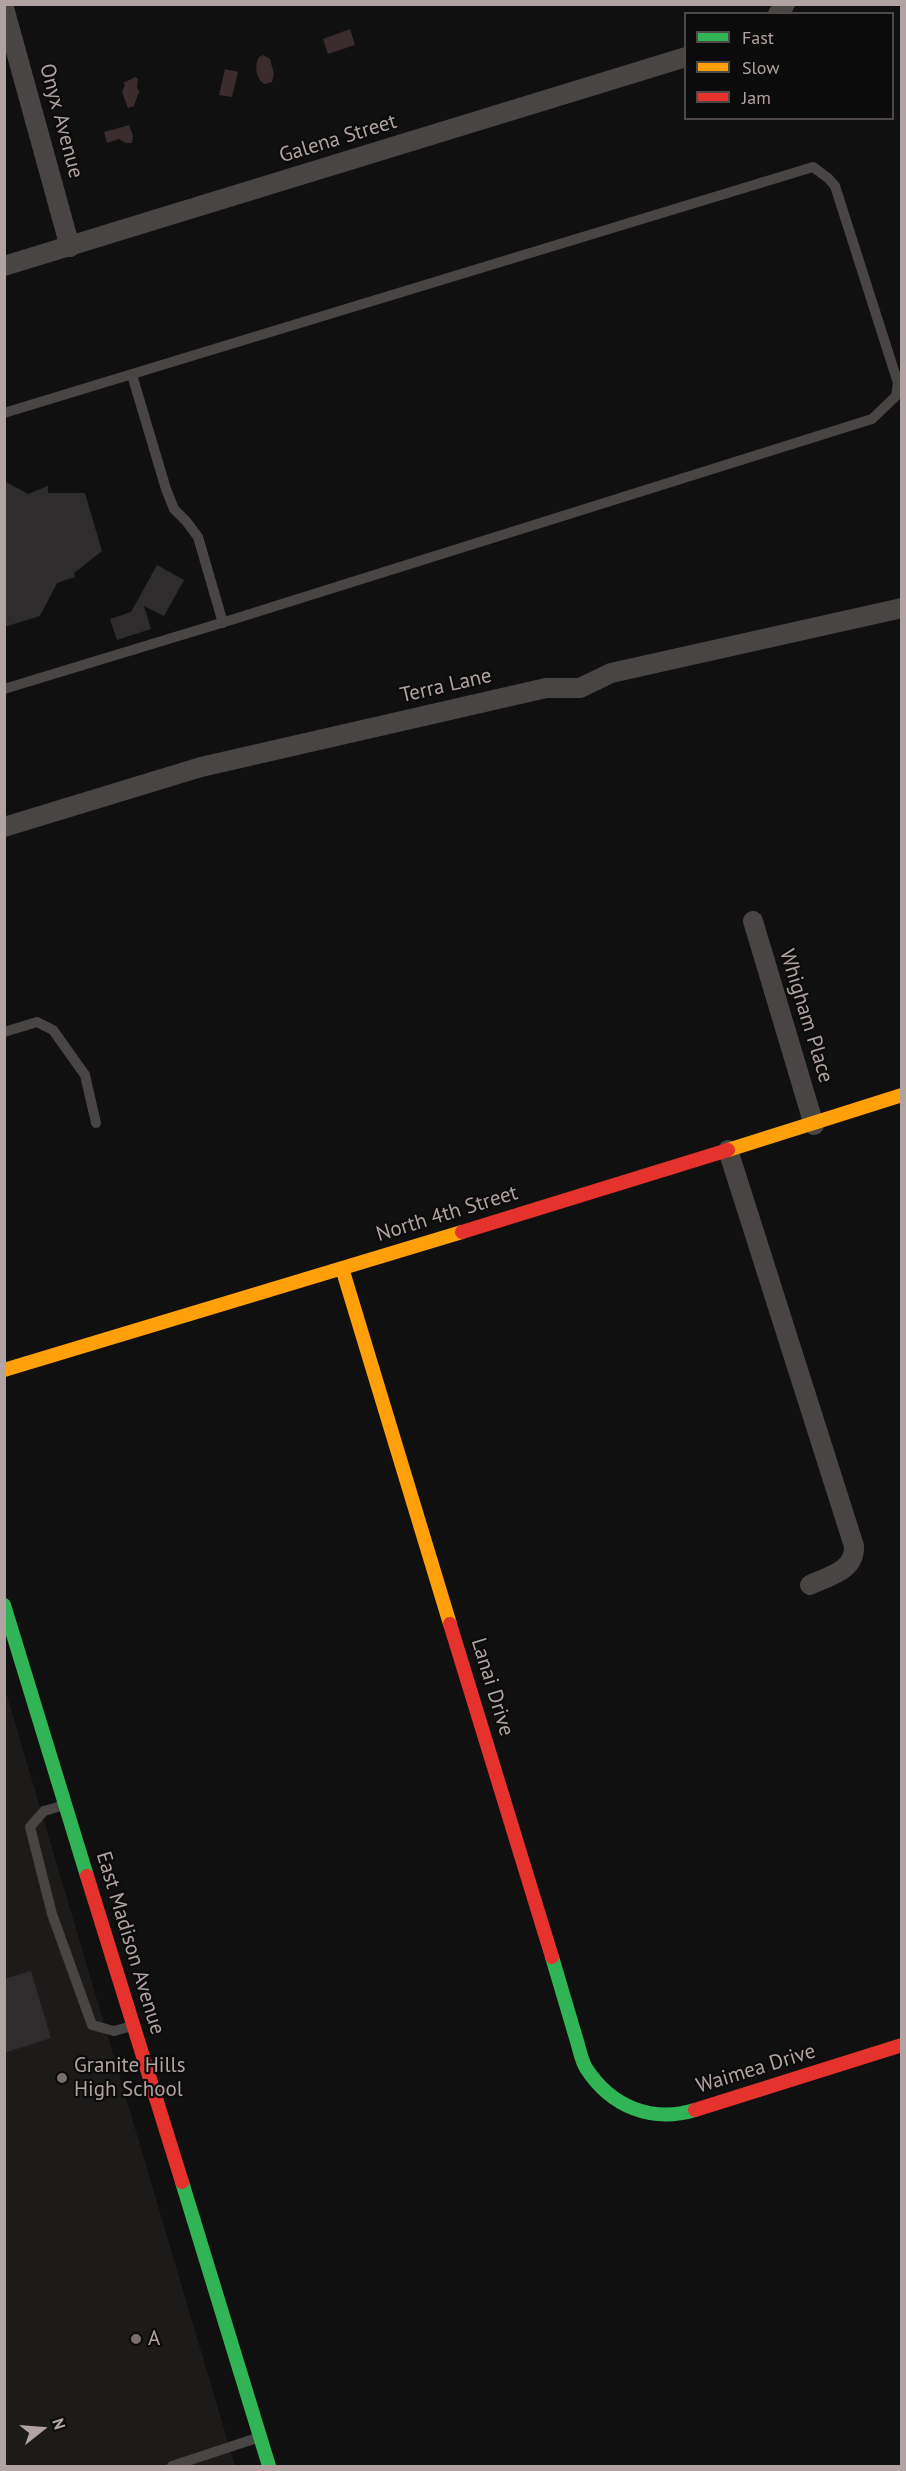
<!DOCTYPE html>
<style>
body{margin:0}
#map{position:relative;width:906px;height:2471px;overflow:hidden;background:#101010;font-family:"PT Sans",sans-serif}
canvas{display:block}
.frame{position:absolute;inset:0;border:6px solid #b1a3a1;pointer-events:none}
.legend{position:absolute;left:684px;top:12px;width:210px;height:108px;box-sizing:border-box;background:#0c0b0b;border:2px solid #4e4847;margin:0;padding:8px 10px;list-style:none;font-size:18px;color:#b1a3a1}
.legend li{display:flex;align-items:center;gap:12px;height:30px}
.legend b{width:30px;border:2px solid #4e4847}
.north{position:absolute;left:12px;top:2399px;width:60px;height:60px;-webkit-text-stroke:4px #0c0b0b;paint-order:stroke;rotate:73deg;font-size:16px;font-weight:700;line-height:24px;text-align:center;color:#b1a3a1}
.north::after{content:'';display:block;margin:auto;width:21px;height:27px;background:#b1a3a1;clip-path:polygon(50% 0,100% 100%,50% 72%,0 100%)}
</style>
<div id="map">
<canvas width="906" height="2471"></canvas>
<div class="frame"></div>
<ul class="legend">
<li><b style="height:8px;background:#30b455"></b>Fast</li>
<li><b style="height:8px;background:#ff9f0a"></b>Slow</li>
<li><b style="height:8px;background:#e5322d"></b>Jam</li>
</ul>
<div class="north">N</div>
</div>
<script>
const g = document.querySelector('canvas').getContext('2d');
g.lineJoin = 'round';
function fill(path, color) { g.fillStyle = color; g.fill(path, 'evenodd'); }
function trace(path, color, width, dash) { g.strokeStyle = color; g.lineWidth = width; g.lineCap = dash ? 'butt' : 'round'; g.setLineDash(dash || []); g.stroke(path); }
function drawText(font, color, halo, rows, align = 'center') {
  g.font = font + ' "PT Sans",sans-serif'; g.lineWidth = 4.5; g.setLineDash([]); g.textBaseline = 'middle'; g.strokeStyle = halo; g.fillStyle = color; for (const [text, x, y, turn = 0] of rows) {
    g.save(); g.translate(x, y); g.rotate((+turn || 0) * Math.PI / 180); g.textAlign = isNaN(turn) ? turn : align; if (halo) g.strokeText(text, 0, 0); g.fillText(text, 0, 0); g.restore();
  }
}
const built = new Path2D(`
 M5 1689 235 2466H5Z`);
const water = new Path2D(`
 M350 29 355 45 328 54 323 39Z
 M263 55 270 59 274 74 272 82 265 84C256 80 254 66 259 57Z
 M225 69 238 72 232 97 219 95Z
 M135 77 138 79 137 88 140 93 138 94 134 106 128 108 122 92 125 85 123 83Z
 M129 125 133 136 132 143H126L119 139 107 143 104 132Z`);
const building = new Path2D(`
 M4 481 28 494 48 486V493H85L102 551 74 573 75 577 57 583 40 616 4 627Z
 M157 565 184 580 164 616 144 606 151 629 117 640 110 619 131 612Z
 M31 1971 51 2038 4 2053V1979Z`);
const lane = new Path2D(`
 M132 375 166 489 174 509 186 521 198 537 223 623
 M4 413 813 167 828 178 835 186 898 383 896 396 872 419 231 620 4 689
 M4 1032 37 1022 53 1030 85 1075 96 1123
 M65 1805 44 1811 30 1827 52 1914 92 2025 114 2031 132 2026
 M172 2466 260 2437`);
const street = new Path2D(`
 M4 8 70 247
 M778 14 785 4
 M4 266 686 57
 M4 827 201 767 546 688H580L611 673 902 608
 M753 921 814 1125
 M728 1150 854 1546C855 1571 829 1576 810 1585`);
const fast = new Path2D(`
 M4 1605 87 1876
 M552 1957C560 1984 568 2011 576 2038 579 2047 581 2060 586 2068 611 2107 652 2123 695 2110
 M182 2182 269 2466`);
const slow = new Path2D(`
 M728 1150 902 1095
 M342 1268 450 1624
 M4 1370 462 1232`);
const jam = new Path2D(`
 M462 1232 728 1150
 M450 1624 552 1957
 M87 1876 182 2182
 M695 2110 902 2045`);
const markers = [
 [62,2078,6,"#79706e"],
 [136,2339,6,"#79706e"]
];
const streetNames = [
 ["Onyx Avenue",61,121,75],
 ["Galena Street",338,139,-17],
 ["Terra Lane",446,686,-13],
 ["Whigham Place",806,1016,73],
 ["North 4th Street",447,1214,-17],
 ["Lanai Drive",492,1687,73],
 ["East Madison Avenue",130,1943,73],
 ["Waimea Drive",756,2069,-17]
];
const poiNames = [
 ["Granite Hills",74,2066],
 ["High School",74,2090],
 ["A",148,2339]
];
fill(built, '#1c1b1a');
fill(water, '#3b2c2e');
fill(building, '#2e2c2c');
trace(lane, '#494545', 10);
trace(street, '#494545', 20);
trace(fast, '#30b455', 14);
trace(slow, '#ff9f0a', 14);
trace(jam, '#e5322d', 14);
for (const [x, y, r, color] of markers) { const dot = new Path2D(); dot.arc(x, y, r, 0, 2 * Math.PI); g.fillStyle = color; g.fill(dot); trace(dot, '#0c0b0b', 2); }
drawText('21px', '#b1a3a1', '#0c0b0b', streetNames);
drawText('21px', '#b1a3a1', '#0c0b0b', poiNames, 'left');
</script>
